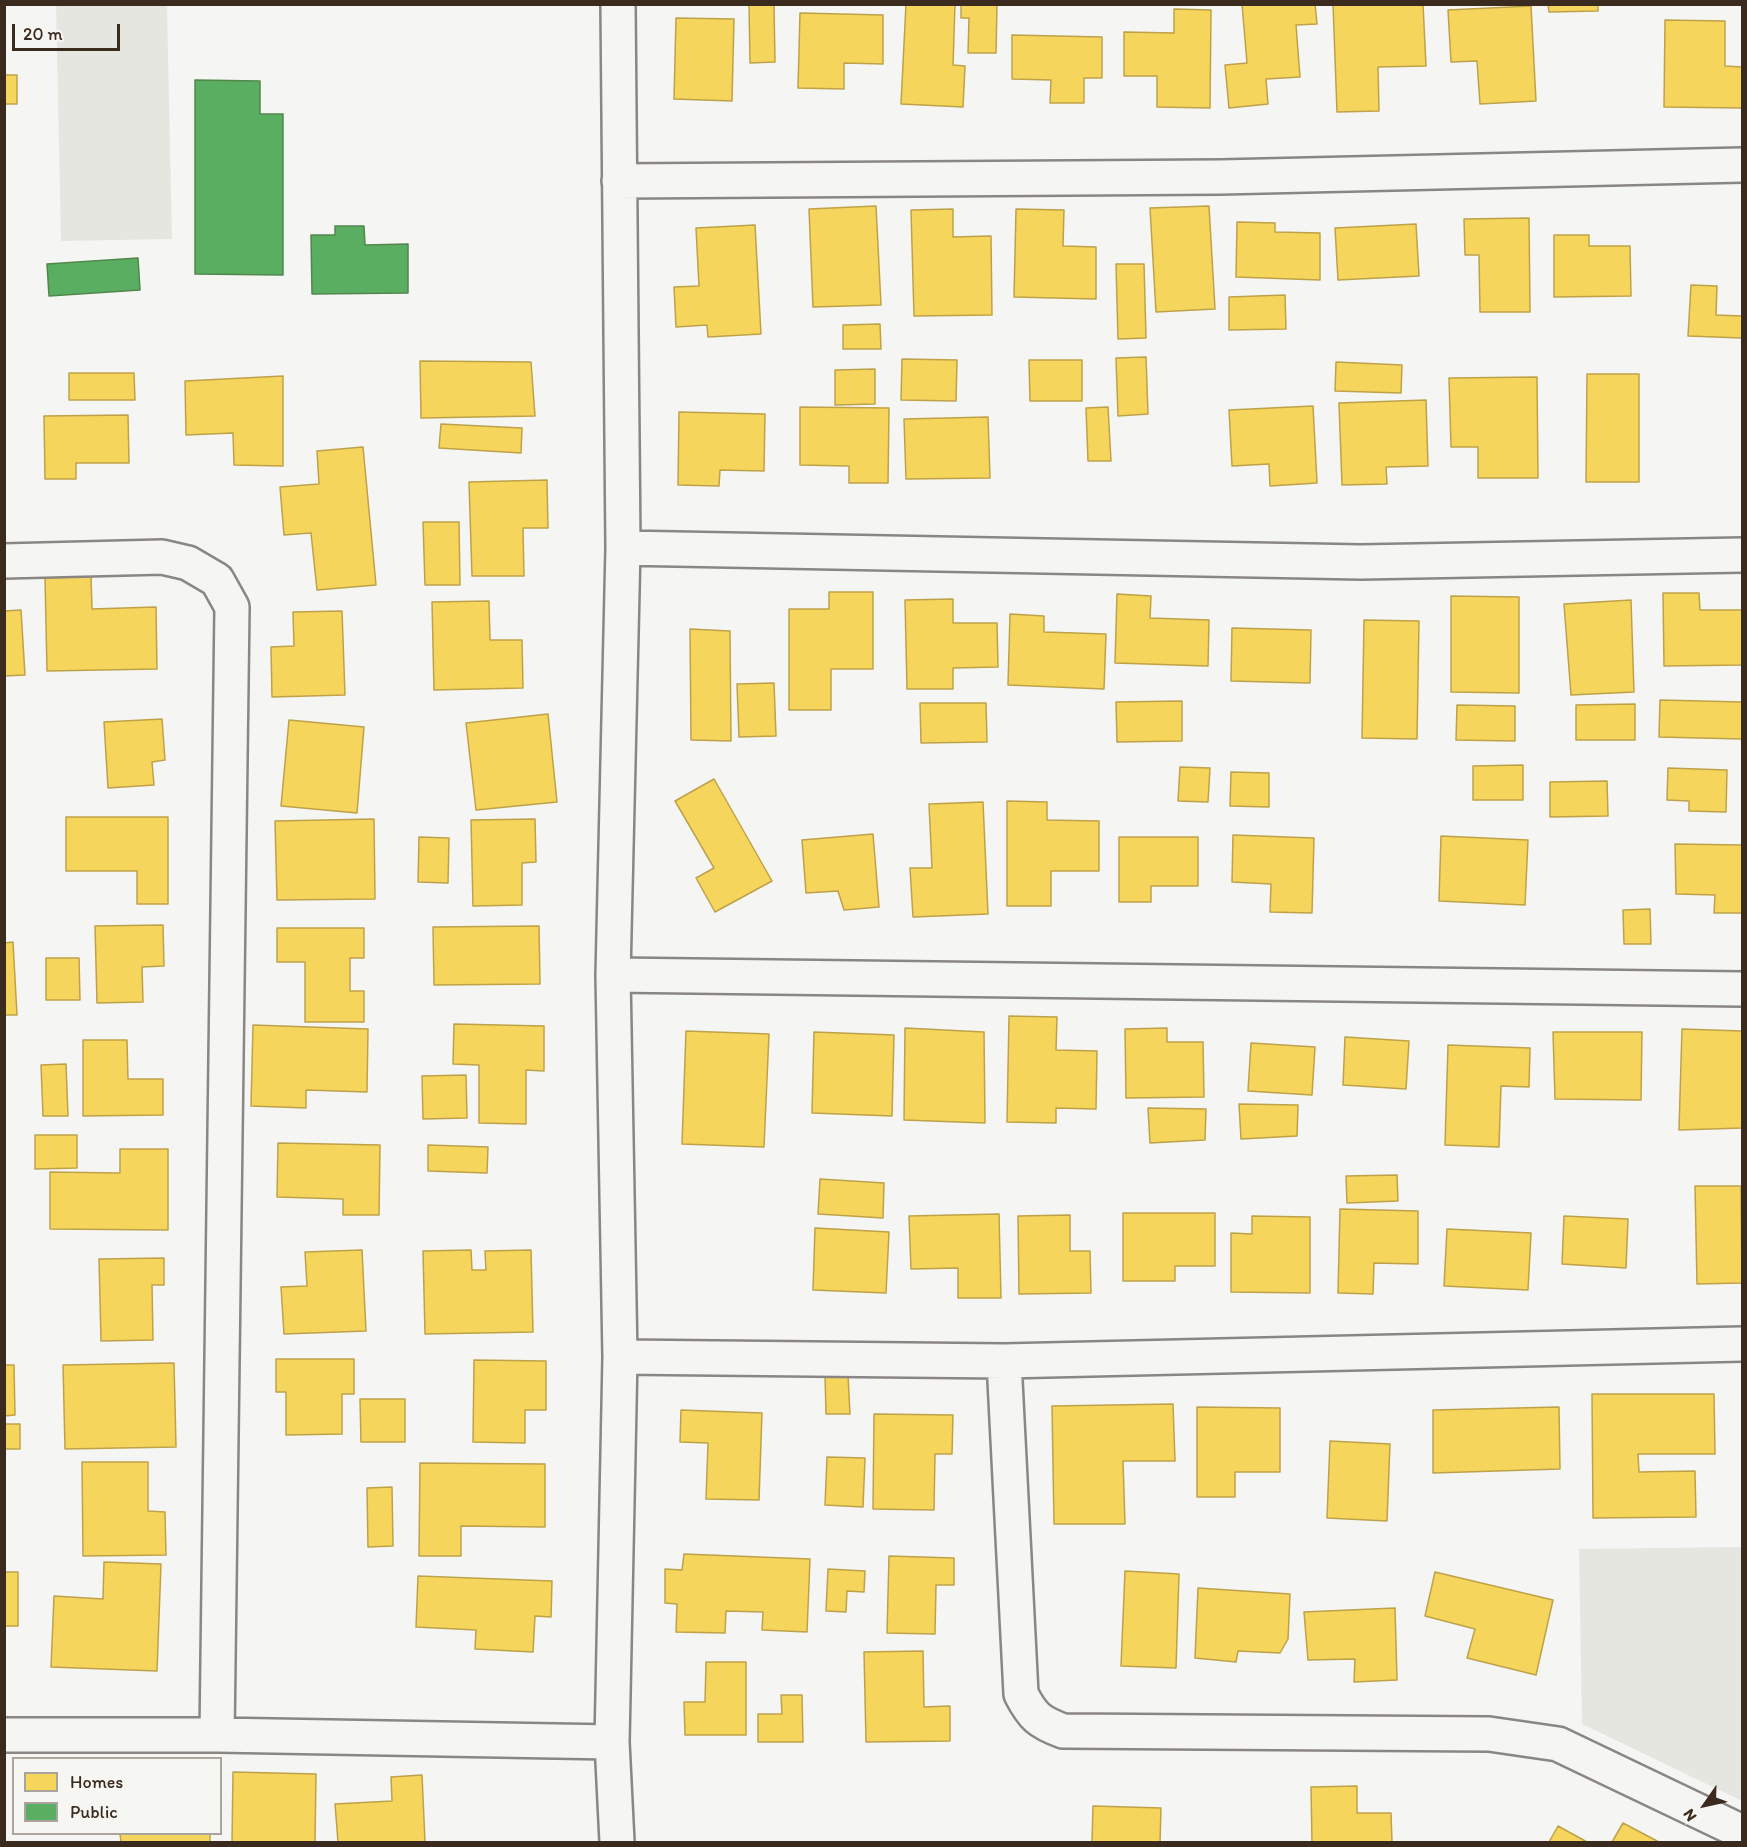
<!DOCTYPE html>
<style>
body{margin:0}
#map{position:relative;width:1747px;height:1847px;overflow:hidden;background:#f5f5f3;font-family:Itim,sans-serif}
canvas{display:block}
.frame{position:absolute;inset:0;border:6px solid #3b2a1e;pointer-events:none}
.legend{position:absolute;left:12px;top:1757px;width:210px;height:78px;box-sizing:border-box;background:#f6f6f2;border:2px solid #aba49d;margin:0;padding:8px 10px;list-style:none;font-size:18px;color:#3b2a1e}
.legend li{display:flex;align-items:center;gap:12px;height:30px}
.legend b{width:30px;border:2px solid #aba49d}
.north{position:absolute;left:1675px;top:1775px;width:60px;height:60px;-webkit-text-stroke:4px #f6f6f2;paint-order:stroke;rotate:236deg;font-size:16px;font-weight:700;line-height:24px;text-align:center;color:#3b2a1e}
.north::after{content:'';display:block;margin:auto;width:21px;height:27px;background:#3b2a1e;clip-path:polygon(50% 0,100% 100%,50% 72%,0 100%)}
.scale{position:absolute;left:12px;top:24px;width:108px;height:27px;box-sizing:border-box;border:3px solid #3b2a1e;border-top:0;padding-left:8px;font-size:18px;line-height:21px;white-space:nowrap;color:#3b2a1e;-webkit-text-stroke:4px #f6f6f2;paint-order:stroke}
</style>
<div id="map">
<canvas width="1747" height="1847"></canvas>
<div class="frame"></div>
<ul class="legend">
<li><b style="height:16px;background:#f6d55c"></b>Homes</li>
<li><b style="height:16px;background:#5aae61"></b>Public</li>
</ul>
<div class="north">N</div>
<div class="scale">20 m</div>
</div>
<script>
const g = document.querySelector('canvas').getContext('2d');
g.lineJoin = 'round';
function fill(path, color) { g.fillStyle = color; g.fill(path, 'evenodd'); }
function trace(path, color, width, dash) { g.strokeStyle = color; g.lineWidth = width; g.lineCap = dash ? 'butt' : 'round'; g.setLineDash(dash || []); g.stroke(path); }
const green = new Path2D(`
 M56 5H167L172 239 61 241Z
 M1742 1547V1801L1582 1724 1579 1549Z`);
const homes = new Path2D(`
 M749 4H774L775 62 750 63Z
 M906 4H955L953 65 965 66 963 107 901 104Z
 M961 4H997L996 53H968L969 18H961Z
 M1242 4H1315L1317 24 1296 25 1300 77 1266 79 1268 104 1229 108 1225 65 1247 63Z
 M1333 4H1423L1426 66 1378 67 1379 111 1337 112Z
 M1548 4H1598V11L1549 12Z
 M1531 6 1536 101 1480 104 1477 61 1451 62 1448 10Z
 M1174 9 1211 10 1210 108 1157 107V76H1124V32L1174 33Z
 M800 13 883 15V64L844 63V89L798 88Z
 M676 18 734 19 732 101 674 99Z
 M1665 20 1725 21V66L1742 67V108L1664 107Z
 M1012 35 1102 37V78H1084V103H1050L1051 80 1012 79Z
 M4 75H17V104H4Z
 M876 206 881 305 813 307 809 209Z
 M1209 206 1215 309 1156 312 1150 208Z
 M953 209V237L991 236 992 315 914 316 911 210Z
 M1016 209 1064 210 1063 246 1096 247V299L1014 297Z
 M1529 218 1530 312H1480L1479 255H1465L1464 219Z
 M1237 222 1275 223V232L1320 233V280L1236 277Z
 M1416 224 1419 276 1338 280 1335 228Z
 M755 225 761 334 708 337 707 325 676 327 674 287 699 286 696 228Z
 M1554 235H1589V246H1630L1631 296 1554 297Z
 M1116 264H1144L1146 338 1118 339Z
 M1691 285 1717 286 1716 315 1742 316V338L1688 336Z
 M1285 295 1286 329 1229 330V297Z
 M880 324 881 349H843V325Z
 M1146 357 1148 414 1118 416 1116 358Z
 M902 359 957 360 956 401 901 400Z
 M1029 360H1082V401H1030Z
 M420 361 531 362 535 416 421 418Z
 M1336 362 1402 365 1401 393 1335 391Z
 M875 369V404L835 405V370Z
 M69 373H134L135 400H69Z
 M1587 374H1639V482H1586Z
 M283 376V466L234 465 233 433 186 435 185 381Z
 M1537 377 1538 478H1478V447H1451L1449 378Z
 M1426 400 1428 466 1386 467 1387 484 1342 485 1339 403Z
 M1313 406 1317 483 1270 486 1269 464 1232 466 1229 410Z
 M800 407 889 408 888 483H849V466L800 465Z
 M1108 407 1111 461H1088L1086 408Z
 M679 412 765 414 764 471 720 470 719 486 678 485Z
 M128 415 129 463H76V479H45L44 416Z
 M988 417 990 478 906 479 904 419Z
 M441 424 522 428 521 453 439 448Z
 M363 447 376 585 317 590 311 533 284 535 280 487 319 484 317 451Z
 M547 480 548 528H523L524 576H472L469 482Z
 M423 522H459L460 585H425Z
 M91 576 92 609 156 607 157 669 47 671 45 578Z
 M829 592H873V669H831V710H789V609H829Z
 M1663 593H1699L1700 610H1742V665L1664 666Z
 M1117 594 1151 596 1150 618 1209 620 1208 666 1115 663Z
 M1451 596 1519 597V693L1451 692Z
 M953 599V623H997L998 667 953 668V689H907L905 600Z
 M1631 600 1634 692 1571 695 1564 604Z
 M489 601 490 640H522L523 688 434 690 432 602Z
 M21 610 25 675 4 676V611Z
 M342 611 345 695 272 697 271 647 294 646 293 612Z
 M1010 614 1044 616V632L1106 634 1104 689 1008 685Z
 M1364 620 1419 621 1417 739 1362 738Z
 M1232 628 1311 630 1310 683 1231 681Z
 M690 629 730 631 731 741 691 740Z
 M774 683 776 736 739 737 737 684Z
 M1660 700 1742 702V739L1659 737Z
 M1182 701V741L1117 742 1116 702Z
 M920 703H986L987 742 921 743Z
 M1635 704V740H1576V705Z
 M1457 705 1515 706V741L1456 740Z
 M548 714 557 802 476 810 466 723Z
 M162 719 165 760 152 762 154 785 108 788 104 722Z
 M289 720 364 727 357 813 281 806Z
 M1523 765V800H1473V766Z
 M1180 767 1210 768 1208 802 1178 801Z
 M1668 768 1727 770 1726 812 1689 811V801L1667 800Z
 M1231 772 1269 773V807L1230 806Z
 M714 779 772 881 715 912 696 878 714 868 675 801Z
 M1607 781 1608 816 1550 817V782Z
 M1007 801 1047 802V820L1099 821V871H1051V906H1007Z
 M983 802 988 914 913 917 910 868H932L929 804Z
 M66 817H168V904H137V871H66Z
 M374 819 375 899 277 900 275 821Z
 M535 819 536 862 522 863V905L473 906 471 820Z
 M873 834 879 907 844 910 838 891 806 893 802 840Z
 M1233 835 1314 838 1312 913 1270 912 1271 884 1232 882Z
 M1441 836 1528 840 1525 905 1439 901Z
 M419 837 449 838 448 883 418 882Z
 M1119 837H1198V886H1151V902H1119Z
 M1675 844 1742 845V913H1714L1715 895 1676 894Z
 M1650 909 1651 944H1624L1623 910Z
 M163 925 164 966 142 967 143 1002 97 1003 95 926Z
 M539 926 540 984 434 985 433 927Z
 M277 928H364V958H350V991H364V1022H305V962H277Z
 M13 942 17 1015H4V943Z
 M46 958H79L80 1000H46Z
 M1009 1016 1057 1017 1056 1050 1097 1051 1096 1109 1056 1108V1123L1007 1122Z
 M454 1024 544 1026V1071L526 1070V1124L479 1123V1065L453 1064Z
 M253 1025 368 1029 367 1092 306 1090V1108L251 1106Z
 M905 1028 984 1032 985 1123 904 1120Z
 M1167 1028V1042H1203L1204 1097 1126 1098 1125 1029Z
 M1682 1029 1742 1031V1128L1679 1130Z
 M686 1031 769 1034 764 1147 682 1144Z
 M814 1032 894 1035 892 1116 812 1113Z
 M1553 1032H1642L1641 1100 1555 1099Z
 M1345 1037 1409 1041 1406 1089 1343 1085Z
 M83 1040H127L128 1079H163V1115L83 1116Z
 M1251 1043 1315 1047 1312 1095 1248 1091Z
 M1448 1045 1530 1048 1529 1087 1501 1086 1499 1147 1445 1145Z
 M66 1064 68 1116H43L41 1065Z
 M466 1075 467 1118 423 1119 422 1076Z
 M1239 1104 1298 1105 1297 1136 1241 1139Z
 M1148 1108 1206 1109 1205 1140 1150 1143Z
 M35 1135H77V1168L35 1169Z
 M278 1143 380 1145 379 1215H343V1199L277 1197Z
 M428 1145 488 1147 487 1173 428 1171Z
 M120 1149H168V1230L50 1229V1172L120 1173Z
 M1397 1175 1398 1201 1347 1203 1346 1176Z
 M820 1179 884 1183 883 1218 818 1214Z
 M1695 1186H1741L1742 1283 1697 1284Z
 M1340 1209 1418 1211V1264L1374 1263 1373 1294 1338 1293Z
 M1123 1213H1215V1266H1175V1281H1123Z
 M999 1214 1001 1298H958V1268L911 1269 909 1216Z
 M1070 1215V1251H1090L1091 1293 1019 1294 1018 1216Z
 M1252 1216 1310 1217V1293L1231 1292V1233L1252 1234Z
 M1564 1216 1628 1219 1626 1268 1562 1264Z
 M815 1228 889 1232 886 1293 813 1290Z
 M1447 1229 1531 1233 1528 1290 1444 1286Z
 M362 1250 366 1331 284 1334 281 1287 307 1286 305 1252Z
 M471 1250 472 1270H486L485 1251 531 1250 533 1332 425 1334 423 1251Z
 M164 1258V1285H152L153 1340 101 1341 99 1259Z
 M276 1359H354V1394H342V1434L286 1435V1392H276Z
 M474 1360 546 1361V1410H525V1443L473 1442Z
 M174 1363 176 1447 65 1449 63 1365Z
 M4 1365H14L15 1415 4 1416Z
 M825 1375H848L850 1414H826Z
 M1592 1394H1714L1715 1454H1638L1639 1472 1695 1471 1696 1517 1593 1518Z
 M360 1399H405V1442H361Z
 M1173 1404 1175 1461H1123L1125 1524H1054L1052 1406Z
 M1197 1407 1280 1408V1472H1235V1497H1197Z
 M1559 1407 1560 1469 1433 1473V1410Z
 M681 1410 762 1413 759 1500 706 1499 708 1443 680 1442Z
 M874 1414 953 1415 952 1454H935L934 1510 873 1509Z
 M4 1424H20V1449H4Z
 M1330 1441 1390 1444 1387 1521 1327 1518Z
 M827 1457 865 1458 863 1507 825 1505Z
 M82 1462H148V1511L165 1512 166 1555 83 1556Z
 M420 1463 545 1464V1527L461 1526V1556H419Z
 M392 1487 393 1546 368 1547 367 1488Z
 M684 1554 810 1559 807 1632 762 1630 763 1612 726 1611 725 1633 676 1632 677 1604 665 1603V1569L682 1570Z
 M889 1556 954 1558V1585H936L935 1634 887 1633Z
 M104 1562 161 1564 157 1671 51 1667 54 1596 103 1599Z
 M828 1569 865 1571 864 1592 847 1591 846 1612 826 1611Z
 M1125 1571 1179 1574 1176 1668 1121 1666Z
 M4 1572H18V1626H4Z
 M1435 1572 1553 1600 1536 1675 1467 1658 1475 1629 1425 1616Z
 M418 1576 552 1581 551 1617 535 1616 533 1652 475 1649 476 1630 416 1627Z
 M1198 1588 1290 1594 1288 1639 1280 1653 1238 1651 1236 1662 1195 1658Z
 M1395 1608 1397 1680 1354 1682 1355 1659 1308 1660 1304 1612Z
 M923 1651 924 1707 950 1706V1741L866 1742 864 1652Z
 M706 1662H746V1735H685L684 1702H705Z
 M781 1695H802L803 1742H758V1714H782Z
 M233 1772 316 1774 315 1842H232Z
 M422 1775 425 1842H338L335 1804 392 1801 391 1777Z
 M1357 1786V1813H1391L1392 1842H1312L1311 1787Z
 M1093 1806 1161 1808 1160 1842H1092Z
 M1623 1823 1659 1842H1612Z
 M1558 1826 1587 1842H1549Z
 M120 1834H210V1842H121Z`);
const public = new Path2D(`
 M195 80 260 81V114H283V275L195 274Z
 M335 226H364L365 245 408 244V293L312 294 311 235H335Z
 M138 258 140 290 49 296 47 264Z`);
const minor = new Path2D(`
 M619 181 1220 177 1742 165
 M623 548 1361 562 1742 555
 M4 561 162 557 188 563 217 580 232 607 217 1735
 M613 975 1742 989
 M620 1357 1004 1361 1742 1344
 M1004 1361 1021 1694C1033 1717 1039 1722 1063 1731L1489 1734 1558 1744 1742 1832
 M4 1735H217L612 1742
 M617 1842 612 1742 620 1357 613 975 623 548 618 4`);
fill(green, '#e6e6e1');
fill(homes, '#f6d55c');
trace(homes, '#bea249', 1.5);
fill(public, '#5aae61');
trace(public, '#51864d', 1.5);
trace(minor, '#8a8683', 38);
trace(minor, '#f5f5f3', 33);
</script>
